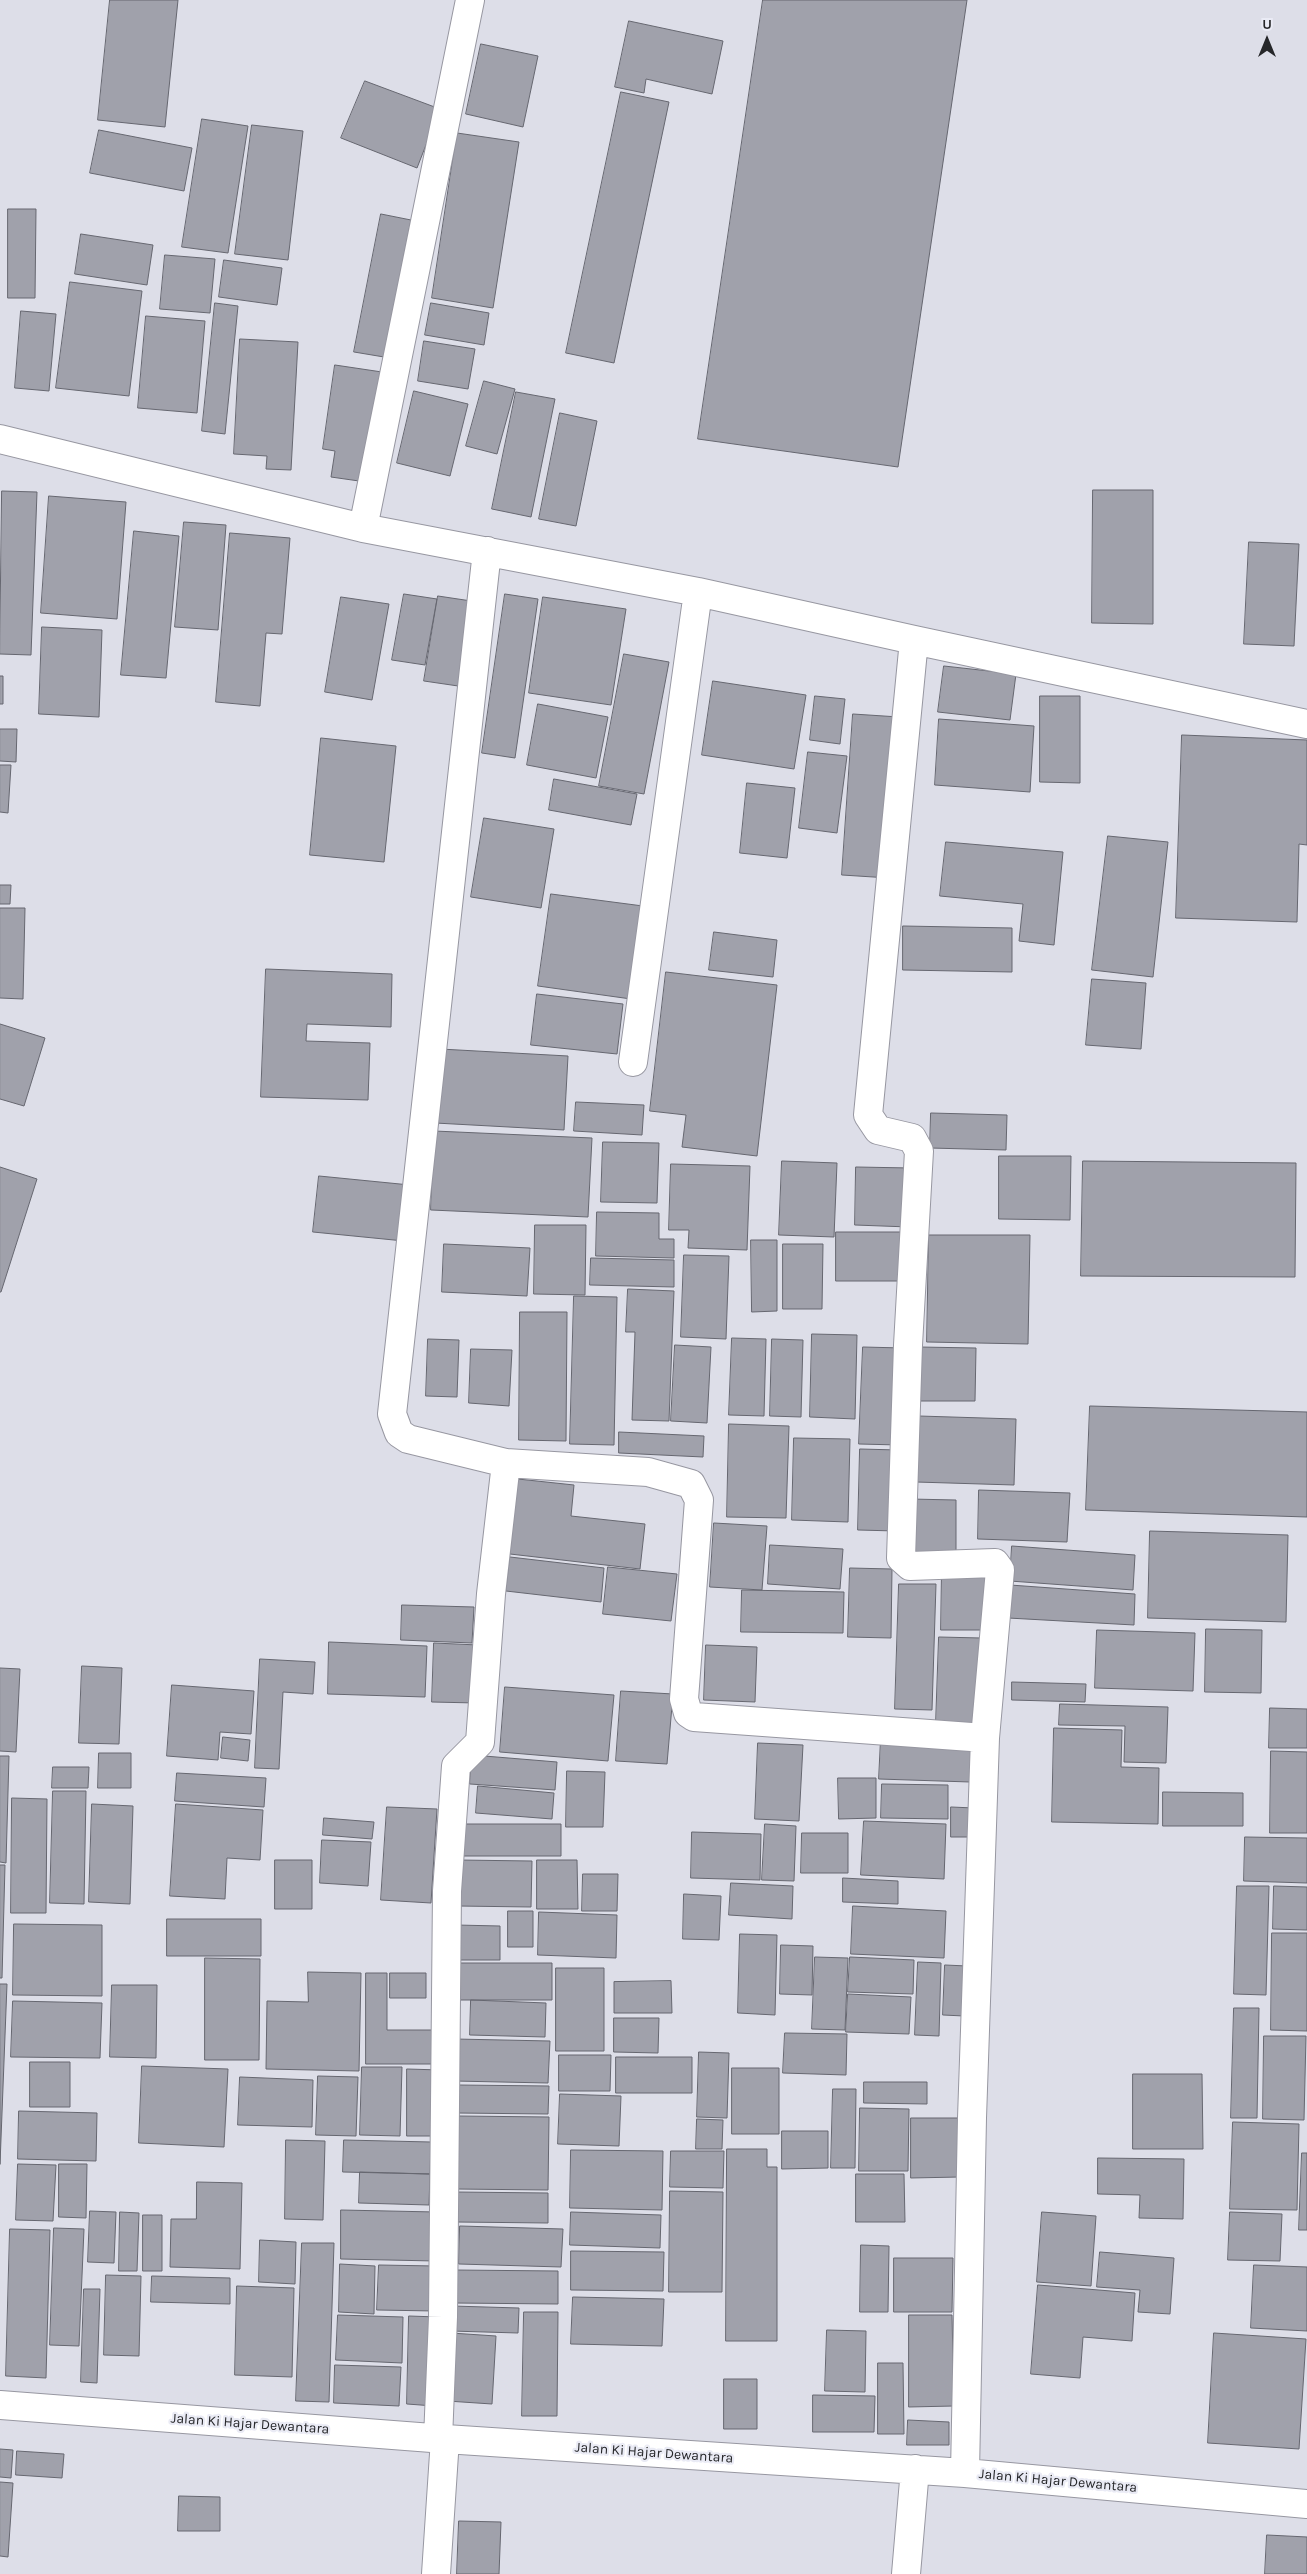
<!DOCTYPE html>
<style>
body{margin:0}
#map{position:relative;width:1307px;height:2574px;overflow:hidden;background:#dddee8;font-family:Karla,sans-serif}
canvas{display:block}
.north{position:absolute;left:1242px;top:15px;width:50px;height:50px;-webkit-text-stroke:4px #eaebf5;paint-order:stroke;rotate:0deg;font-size:14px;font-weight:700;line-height:20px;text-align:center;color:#26272a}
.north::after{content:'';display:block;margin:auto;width:18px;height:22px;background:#26272a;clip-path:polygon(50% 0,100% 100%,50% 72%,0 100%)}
</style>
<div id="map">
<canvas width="1307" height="2574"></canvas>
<div class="north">U</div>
</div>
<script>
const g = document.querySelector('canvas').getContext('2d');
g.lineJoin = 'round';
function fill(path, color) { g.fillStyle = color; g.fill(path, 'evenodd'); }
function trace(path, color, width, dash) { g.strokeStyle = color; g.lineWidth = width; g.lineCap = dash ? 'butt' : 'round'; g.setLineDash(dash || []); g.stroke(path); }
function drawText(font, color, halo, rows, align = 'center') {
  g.font = font + ' Karla,sans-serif'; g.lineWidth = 4.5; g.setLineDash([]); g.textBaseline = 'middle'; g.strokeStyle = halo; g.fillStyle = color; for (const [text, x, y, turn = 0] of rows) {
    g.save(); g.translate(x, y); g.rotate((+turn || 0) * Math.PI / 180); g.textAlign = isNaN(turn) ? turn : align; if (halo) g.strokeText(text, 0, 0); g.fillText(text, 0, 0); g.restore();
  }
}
const building = new Path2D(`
 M110 0H178L165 127 98 120Z
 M763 0H967L898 467 698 439Z
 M629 21 723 41 712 94 646 79 644 93 615 87Z
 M481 44 538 56 523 127 466 114Z
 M365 81 440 109 417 168 341 138Z
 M621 92 669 102 614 363 566 353Z
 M202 119 248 126 228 253 182 247Z
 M252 125 303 131 288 260 235 254Z
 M99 130 192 148 184 191 90 173Z
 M457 133 519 142 493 308 432 298Z
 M8 209H36L35 298H8Z
 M381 214 411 220 384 357 354 352Z
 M81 234 153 245 147 285 75 274Z
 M165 255 215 259 210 313 160 309Z
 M224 260 282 268 277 305 219 297Z
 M70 282 142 291 129 396 56 388Z
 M215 303 238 306 225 434 202 431Z
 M431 303 489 313 484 345 425 335Z
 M21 311 56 314 49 391 15 388Z
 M146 316 205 321 197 413 138 408Z
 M240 339 298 342 291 470 266 469 267 456 234 454Z
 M424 341 475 349 468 389 418 381Z
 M335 365 382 372 366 482 331 477 335 451 323 449Z
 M484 381 515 389 497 454 466 446Z
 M414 391 468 404 450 476 397 463Z
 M516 392 555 399 531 517 492 509Z
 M560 413 597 421 576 526 539 519Z
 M1093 490H1153V624L1092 623Z
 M2 491 37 492 31 655 0 654Z
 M49 496 126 502 117 619 41 613Z
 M184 522 226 525 218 630 175 627Z
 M134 531 179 536 166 678 121 675Z
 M230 533 290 538 282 634 266 633 260 706 216 702Z
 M1249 542 1299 544 1294 646 1244 644Z
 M404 594 437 599 425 665 392 660Z
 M505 594 538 599 515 758 482 753Z
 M438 596 478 602 465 687 424 681Z
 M341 597 389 604 372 700 325 692Z
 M543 597 626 609 611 705 529 693Z
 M42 627 102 630 99 717 39 714Z
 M624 654 669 662 644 794 599 786Z
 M944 666 1016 674 1010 720 938 712Z
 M0 676H3V704H0Z
 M713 681 806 695 794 769 702 755Z
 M815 696 845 699 840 744 810 740Z
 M1040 696H1080V783L1040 782Z
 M538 704 608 717 596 778 527 765Z
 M853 714 899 717 889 878 842 875Z
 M939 719 1034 726 1030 792 935 785Z
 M0 729H17L16 762 0 761Z
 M1182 735 1307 740V845L1299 844 1297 922 1176 918Z
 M321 738 396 746 384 862 310 855Z
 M808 752 847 756 837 833 799 828Z
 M0 765H11L8 813 0 812Z
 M554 779 637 794 631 825 549 810Z
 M747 783 795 788 787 858 740 853Z
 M484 818 554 829 541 908 471 897Z
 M1108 836 1168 842 1153 977 1092 970Z
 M946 842 1063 852 1054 945 1019 941 1023 904 940 896Z
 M0 885H11L10 904H0Z
 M551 894 643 906 631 999 538 986Z
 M0 908H25L23 999 0 998Z
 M903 926 1012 928V972L903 970Z
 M714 932 777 940 773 977 709 970Z
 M266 969 392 974 391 1027 307 1024 306 1041 370 1043 368 1100 261 1097Z
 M666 972 777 985 757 1156 682 1147 686 1115 650 1111Z
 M1092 979 1146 983 1141 1049 1086 1045Z
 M537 994 623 1004 617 1054 531 1045Z
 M0 1024 45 1038 24 1106 0 1099Z
 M440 1049 568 1056 564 1130 435 1123Z
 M576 1102 644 1105 642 1135 574 1131Z
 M931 1113 1007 1115 1006 1150 930 1148Z
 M434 1131 592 1138 588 1217 431 1210Z
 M603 1142 659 1143 657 1203 601 1202Z
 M999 1156H1071L1070 1220 999 1219Z
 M782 1161 837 1163 834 1237 779 1235Z
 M1083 1161 1296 1163 1295 1277 1081 1276Z
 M671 1164 750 1166 747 1250 688 1248 689 1230H669Z
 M0 1167 37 1179 1 1292H0Z
 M856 1167 911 1168 909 1227 855 1225Z
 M319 1176 410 1185 404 1241 313 1232Z
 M597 1212 659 1213V1239H674V1258L596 1256Z
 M535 1225H586L585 1295 534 1294Z
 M836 1232H906V1281H836Z
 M929 1235H1030L1028 1344 927 1342Z
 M751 1240H777V1311L752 1312Z
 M444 1244 530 1248 527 1296 442 1292Z
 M783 1244H823L822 1309H783Z
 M684 1255 729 1256 726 1339 681 1337Z
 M591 1258 674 1260V1287L590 1285Z
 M628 1289 674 1291 669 1421 632 1420 635 1332H626Z
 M574 1296 617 1297 614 1445 570 1444Z
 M520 1312H567L566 1441 519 1440Z
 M812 1334 857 1335 855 1419 810 1417Z
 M732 1338 766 1339 764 1416 729 1415Z
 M428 1339 459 1340 457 1397 426 1396Z
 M772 1339 803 1340 801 1417 770 1416Z
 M675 1345 711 1347 707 1423 671 1421Z
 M863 1347 903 1348 899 1445 859 1444Z
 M919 1347 976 1348 975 1401H919Z
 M471 1349 512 1350 509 1406 469 1403Z
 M1090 1406 1307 1412V1517L1086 1510Z
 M919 1416 1016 1419 1014 1485 916 1482Z
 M729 1424 789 1426 786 1518 727 1517Z
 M619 1432 704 1436 703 1457 619 1453Z
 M794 1438 850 1439 848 1522 792 1520Z
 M860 1449 898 1450 896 1531 858 1530Z
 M518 1479 574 1485 571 1516 645 1524 640 1569 510 1554Z
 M979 1490 1070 1493 1067 1542 978 1539Z
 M910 1499 956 1500V1561L909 1560Z
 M714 1523 767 1526 762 1590 710 1587Z
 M1150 1531 1288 1535 1286 1622 1148 1618Z
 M770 1545 843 1549 840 1589 768 1584Z
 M1012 1546 1135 1555 1133 1590 1010 1581Z
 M510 1557 604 1568 601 1602 506 1591Z
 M608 1567 677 1574 671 1621 603 1614Z
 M850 1568 892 1569 891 1638 848 1637Z
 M942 1568 994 1569 992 1630H941Z
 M899 1584H936L932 1710 895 1709Z
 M1010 1585 1135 1594 1134 1625 1008 1618Z
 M742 1590 844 1592 843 1633 741 1632Z
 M402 1605 474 1607 472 1643 401 1640Z
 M1206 1629 1262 1630 1261 1693 1205 1692Z
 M1097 1630 1195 1633 1193 1691 1095 1688Z
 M939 1637 981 1638 979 1725 936 1723Z
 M329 1642 427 1646 425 1697 328 1694Z
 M434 1643 478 1645 476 1703 432 1702Z
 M706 1645 757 1647 755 1702 704 1700Z
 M260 1659 315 1662 313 1694 283 1692 279 1769 255 1768Z
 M82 1666 122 1668 119 1744 79 1743Z
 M0 1668 20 1669 16 1752 0 1751Z
 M1012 1682 1086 1684 1085 1702 1012 1700Z
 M172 1685 254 1691 251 1734 220 1732 218 1760 167 1756Z
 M505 1687 614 1695 608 1761 500 1752Z
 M621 1691 673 1694 667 1764 616 1761Z
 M1060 1704 1168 1707 1166 1763 1124 1762 1125 1726 1059 1725Z
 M1270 1708 1307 1709V1748H1269Z
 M1054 1728 1122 1730 1121 1767 1159 1768 1158 1824 1052 1822Z
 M223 1737 250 1740 248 1761 221 1758Z
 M881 1738 972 1741 970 1782 879 1779Z
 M758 1743 803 1745 799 1821 755 1819Z
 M1271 1751 1307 1752V1833H1270Z
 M99 1753H131V1788H98Z
 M472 1755 557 1762 555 1790 470 1784Z
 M0 1756H9L6 1863 0 1862Z
 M53 1767H89L88 1788H52Z
 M567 1771 605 1772 603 1827H566Z
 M177 1773 266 1778 264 1807 175 1801Z
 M838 1778H876V1818L839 1819Z
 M882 1784 948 1785V1819L881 1818Z
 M478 1786 554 1793 552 1819 476 1813Z
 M53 1791H86L84 1904 50 1903Z
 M1163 1792 1243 1793V1826H1163Z
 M12 1798 47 1799 46 1913H11Z
 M92 1804 133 1806 130 1904 89 1902Z
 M176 1804 263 1810 260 1860 227 1858 225 1899 170 1896Z
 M387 1807 437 1809 431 1903 381 1900Z
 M951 1807 974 1808V1837H951Z
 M324 1818 374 1822 372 1839 323 1835Z
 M864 1821 946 1824 944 1879 861 1875Z
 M460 1824H561V1856H460Z
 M765 1824 796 1826 794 1881 762 1880Z
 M692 1832 761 1834 760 1880 691 1878Z
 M802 1833H848V1873H801Z
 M1245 1837 1307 1838V1883L1244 1881Z
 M322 1840 371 1842 368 1886 320 1883Z
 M275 1860H312V1909H275Z
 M458 1860 532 1861 531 1907 457 1906Z
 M537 1860H577L578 1909H537Z
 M0 1865H5L2 1978H0Z
 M583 1874H618L617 1911H582Z
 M843 1878 898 1881V1904L843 1902Z
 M731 1883 793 1886 792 1919 729 1915Z
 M1237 1886H1269L1266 1995 1234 1994Z
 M1274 1886 1307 1887V1930L1273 1929Z
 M684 1894 721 1896 719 1940 683 1939Z
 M853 1906 946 1911 944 1958 851 1954Z
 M508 1911H533V1947H508Z
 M539 1912 617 1915 616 1958 538 1955Z
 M167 1919H261V1956H167Z
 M14 1924 102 1925V1996L13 1995Z
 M456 1925 500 1926V1960H456Z
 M1272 1933H1307V2031L1271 2030Z
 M740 1934 777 1935 775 2015 738 2013Z
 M781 1945 813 1946 812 1995 780 1994Z
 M815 1957 848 1958 845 2030 812 2029Z
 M850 1957 914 1960 913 1994 848 1992Z
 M205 1958 260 1959 259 2060H205Z
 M918 1962 941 1963 939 2036 915 2035Z
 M456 1963H552V2000H456Z
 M945 1965 967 1966 964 2016 943 2015Z
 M556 1968H604V2051H556Z
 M308 1972 361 1973 359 2071 266 2069 267 2001 308 2002Z
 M366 1973H387V2030H432V2064H366Z
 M390 1973H426V1998H390Z
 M671 1981 672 2013H614V1982Z
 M0 1984H7L0 2164Z
 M112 1985H157L156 2058 110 2057Z
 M848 1994 911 1997 909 2034 846 2032Z
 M471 2000 546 2003 545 2037 470 2035Z
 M13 2001 102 2003 100 2058 11 2057Z
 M1234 2008H1259L1257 2118H1231Z
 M614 2018H659L658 2053 614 2052Z
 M785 2033 847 2034 846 2075 783 2073Z
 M1264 2036H1306L1304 2120 1263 2119Z
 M455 2039 550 2041 548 2083 454 2081Z
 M699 2052 729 2053 727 2118 697 2117Z
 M559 2055H611L610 2091H559Z
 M616 2057H692V2093H616Z
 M30 2062H70V2107H30Z
 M142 2066 228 2069 224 2147 139 2143Z
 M362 2067H402L400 2136 360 2135Z
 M732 2068H779V2134H732Z
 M407 2069 441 2070 440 2136H407Z
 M1133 2074H1202L1203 2149H1133Z
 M318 2076 358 2077 356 2136 316 2135Z
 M240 2077 313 2080 312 2127 238 2125Z
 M864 2082H927V2104L864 2103Z
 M457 2085 549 2086 548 2114 456 2113Z
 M833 2089H856L855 2168H831Z
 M560 2094 621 2096 619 2146 558 2144Z
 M860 2108 909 2109 908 2171H859Z
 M19 2111 97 2113 96 2161 18 2159Z
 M457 2116 549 2117 548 2190 455 2189Z
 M911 2118H960V2177L911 2178Z
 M697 2119 723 2120 722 2149H696Z
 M1233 2122 1299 2124 1297 2210 1230 2209Z
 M782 2131H828V2168L782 2169Z
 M286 2140 325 2141 323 2220 285 2219Z
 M344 2140 431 2142 430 2174 343 2172Z
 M727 2149H767V2167H777V2341H726Z
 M571 2150 663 2151 662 2210 570 2208Z
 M671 2151H724L723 2188 670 2187Z
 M1302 2153H1307V2230H1299Z
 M1098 2158 1184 2159 1183 2219 1139 2218 1140 2195 1098 2194Z
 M18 2164 56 2165 53 2221 16 2220Z
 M59 2164H87L86 2218 59 2217Z
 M360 2172 430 2174 429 2205 359 2203Z
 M856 2174H904L905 2222H856Z
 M197 2182 242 2183 240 2269 170 2267 171 2219H196Z
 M670 2191 723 2192 722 2292H669Z
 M455 2192 548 2193V2223L455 2222Z
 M341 2210 436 2212 435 2261 341 2259Z
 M90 2211 116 2212 114 2263 88 2262Z
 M120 2212 139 2213 137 2271H119Z
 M571 2212 661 2215 660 2248 570 2245Z
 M1042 2212 1096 2216 1091 2286 1037 2282Z
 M1230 2212 1282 2214 1280 2261 1228 2260Z
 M143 2215H162V2271H143Z
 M460 2226 563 2229 561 2267 459 2264Z
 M54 2228 84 2229 79 2346 50 2345Z
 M10 2229 50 2230 46 2378 6 2376Z
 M260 2240 296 2242 295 2284 259 2282Z
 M302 2243H334L329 2402 296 2401Z
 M861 2245 889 2246 888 2312H860Z
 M571 2251 664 2252 663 2291 571 2290Z
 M1100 2252 1174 2258 1170 2314 1138 2312 1140 2290 1097 2287Z
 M894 2258H953L952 2312H894Z
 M340 2264 375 2266 374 2314 339 2312Z
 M379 2265 435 2266 434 2311 377 2310Z
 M1254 2265 1307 2267V2331L1251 2328Z
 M454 2270 558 2271V2304L453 2303Z
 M106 2275 141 2276 139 2356 104 2355Z
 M152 2276 230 2278V2304L151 2302Z
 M1038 2285 1135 2293 1132 2341 1083 2337 1080 2378 1031 2374Z
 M237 2286 294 2288 292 2377 235 2375Z
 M84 2289H100L97 2383 81 2382Z
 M573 2297 664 2299 662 2346 571 2344Z
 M452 2306 519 2308 518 2333 451 2331Z
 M524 2312H558L557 2416H522Z
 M338 2315 403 2317 402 2363 336 2360Z
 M909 2315H952L954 2406 909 2407Z
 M409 2316 438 2317 434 2406 407 2404Z
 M827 2330 866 2331 865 2392 825 2391Z
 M451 2333 496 2336 492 2404 447 2401Z
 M1214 2333 1306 2339 1299 2449 1208 2443Z
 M878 2363H903L904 2434H878Z
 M335 2365 401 2367 399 2406 334 2403Z
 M724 2379H757V2429H724Z
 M813 2395 875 2396 874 2432H813Z
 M908 2420 949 2422V2445H907Z
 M0 2449 13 2450 11 2478 0 2477Z
 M17 2451 64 2454 62 2478 16 2475Z
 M0 2482 13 2483 8 2557 0 2556Z
 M179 2496 220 2497V2531H178Z
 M459 2521 501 2522 499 2574H457Z
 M1267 2535 1307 2537V2574H1265Z`);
const minor = new Path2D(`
 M0 439 363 528 698 592 914 640 1307 724
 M363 528 470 0
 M487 551 392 1414 399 1433 408 1439 506 1463 648 1472 691 1484 699 1500 684 1699 688 1713 694 1717 985 1738
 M914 640 868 1115 878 1130 912 1138 919 1151 908 1345 901 1558 910 1566 995 1563 1000 1570 985 1738 972 2118 965 2473
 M633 1062 698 592
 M0 2405 445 2439 965 2473 1307 2504
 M438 2439 443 2317 447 1891 456 1766 480 1742 491 1594 506 1463
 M436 2574 445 2439
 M906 2574 915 2469`);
const streetNames = [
 ["Jalan Ki Hajar Dewantara",250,2424,4],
 ["Jalan Ki Hajar Dewantara",654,2453,4],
 ["Jalan Ki Hajar Dewantara",1058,2481,5]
];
fill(building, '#a0a1ab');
trace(building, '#666770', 1);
trace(minor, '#9797a1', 30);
trace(minor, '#fff', 28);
drawText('14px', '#26272a', '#eaebf5', streetNames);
</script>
